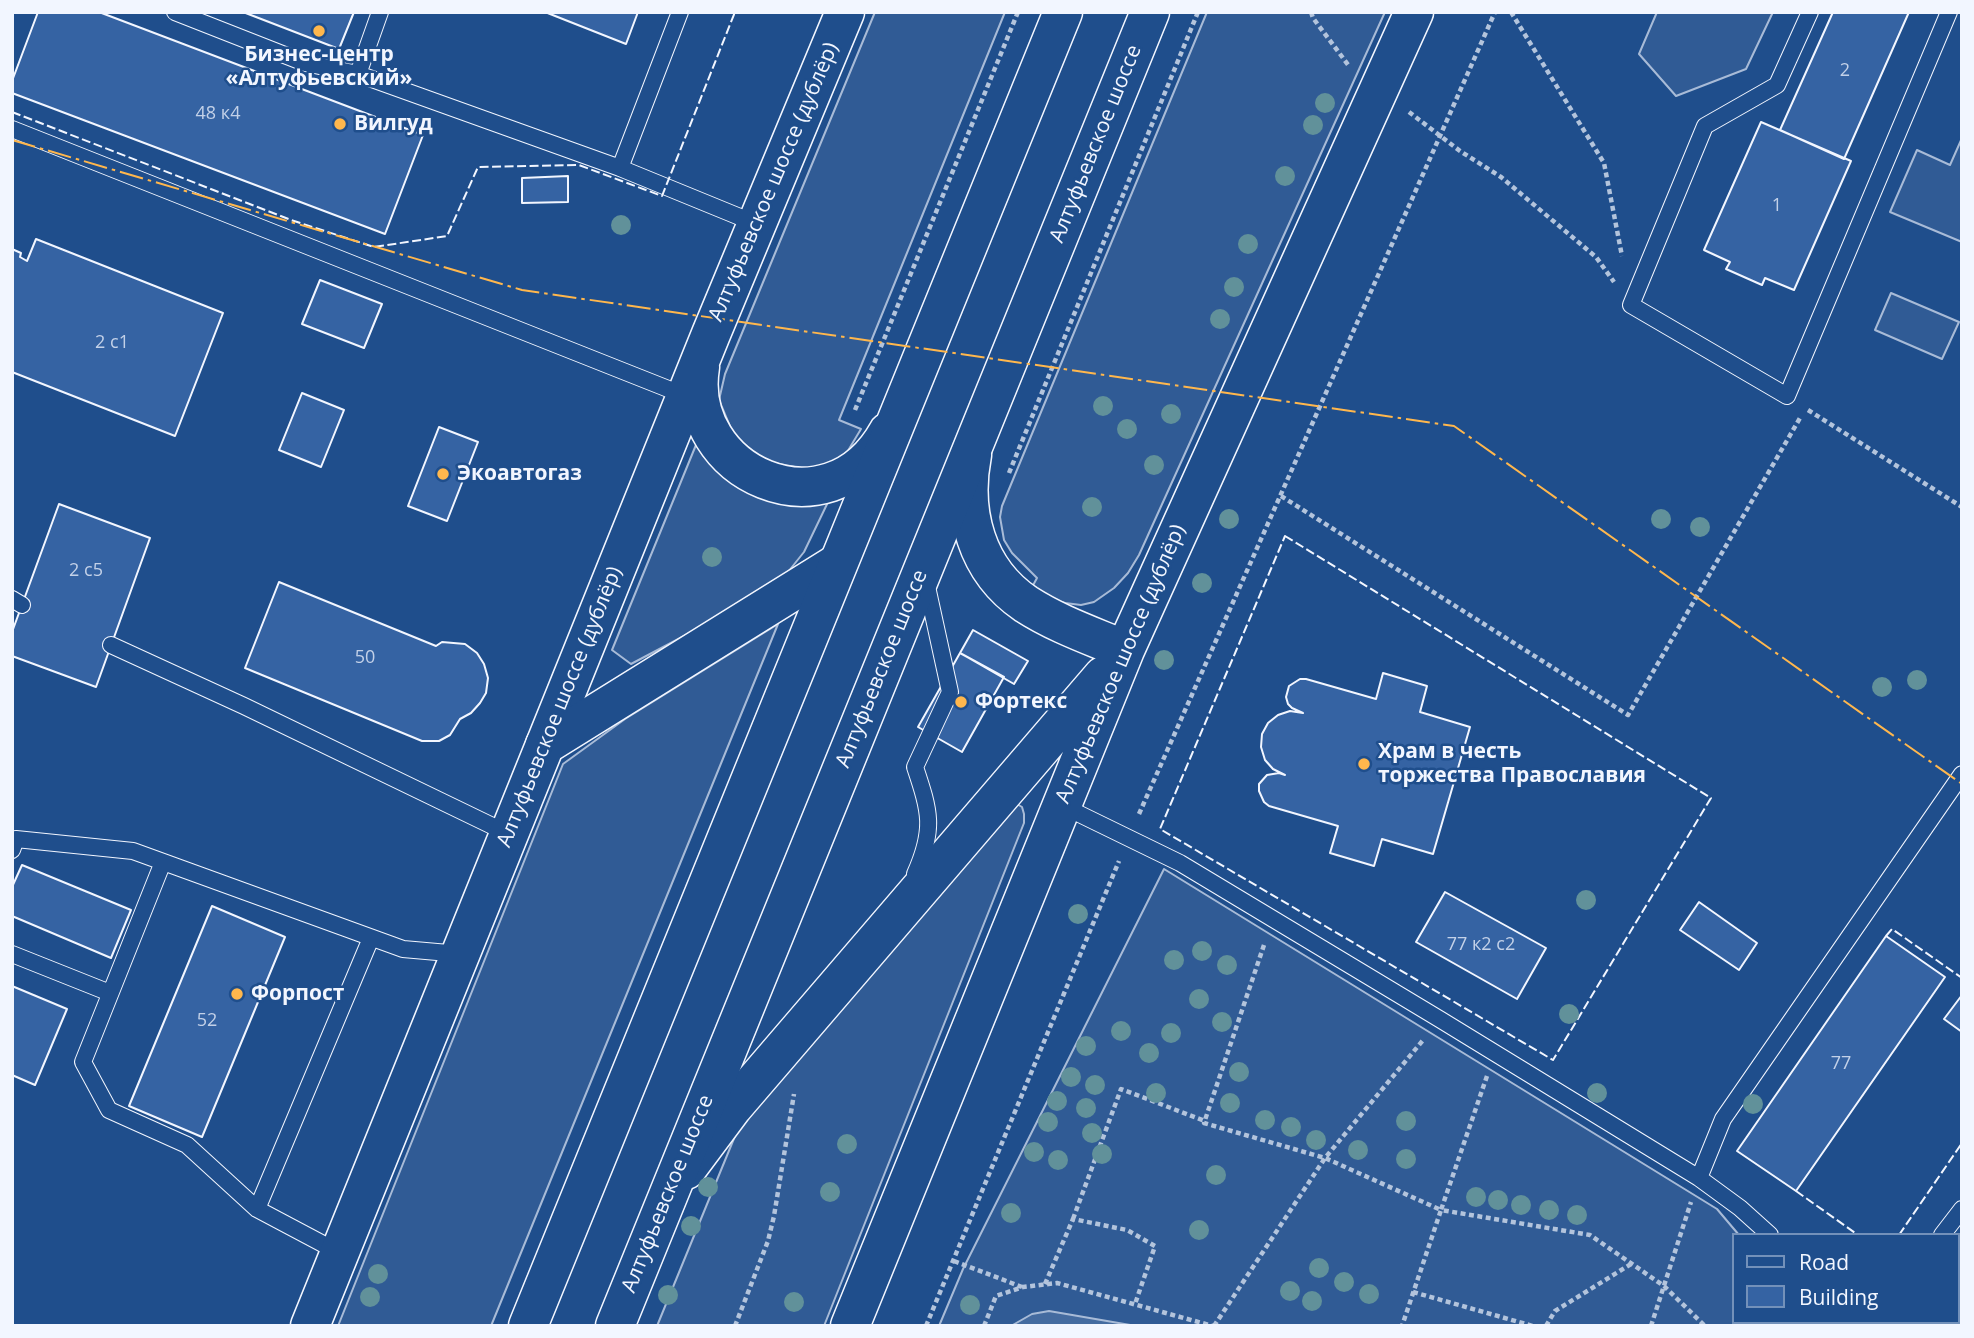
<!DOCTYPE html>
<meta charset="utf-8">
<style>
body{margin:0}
#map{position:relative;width:1974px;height:1338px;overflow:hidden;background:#1f4e8c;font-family:"Open Sans",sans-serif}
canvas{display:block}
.frame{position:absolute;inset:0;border:14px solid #f2f6ff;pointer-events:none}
.legend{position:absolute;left:1732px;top:1233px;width:228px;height:91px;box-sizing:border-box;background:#1f4e8c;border:2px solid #7391ba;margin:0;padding:9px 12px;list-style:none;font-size:21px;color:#f2f6ff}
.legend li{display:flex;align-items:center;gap:14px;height:35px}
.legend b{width:35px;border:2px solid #7391ba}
</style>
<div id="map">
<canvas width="1974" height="1338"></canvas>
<div class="frame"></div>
<ul class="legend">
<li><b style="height:9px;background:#1f4e8c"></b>Road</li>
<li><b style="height:19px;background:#3563a3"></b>Building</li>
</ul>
</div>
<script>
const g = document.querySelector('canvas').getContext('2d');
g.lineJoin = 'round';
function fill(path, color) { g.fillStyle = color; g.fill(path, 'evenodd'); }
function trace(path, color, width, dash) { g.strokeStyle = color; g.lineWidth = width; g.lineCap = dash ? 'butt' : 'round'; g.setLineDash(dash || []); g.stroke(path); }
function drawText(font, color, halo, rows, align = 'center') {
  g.font = font + ' "Open Sans",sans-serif'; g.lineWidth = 5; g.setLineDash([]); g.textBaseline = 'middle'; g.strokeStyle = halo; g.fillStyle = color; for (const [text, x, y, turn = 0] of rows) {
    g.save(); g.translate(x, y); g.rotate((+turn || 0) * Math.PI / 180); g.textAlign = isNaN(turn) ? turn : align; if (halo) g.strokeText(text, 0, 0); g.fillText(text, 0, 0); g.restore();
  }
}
const built = new Path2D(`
 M875 12H1005L839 420 861 429 846 454 816 471 764 461 734 436 719 400 725 374Z
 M1207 12H1385L1139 555 1128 573 1114 588 1094 602 1081 605 1065 603 1048 598 1031 589 1037 578 1012 553 1004 540 1000 517 1002 506Z
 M1657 12H1773L1746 69 1676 96 1639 54Z
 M1962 138V242L1890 212 1917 150 1950 165Z
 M1891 293 1959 322 1942 359 1875 330Z
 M698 440 829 500 804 552 784 577 756 598 631 664 612 650Z
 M778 624 491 1326H338L563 764 625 719Z
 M1017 804 1022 807 1024 814V823L1018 838 824 1326H657L735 1136 765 1089Z
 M1164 869 1717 1209 1739 1235H1734V1322H1814L1817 1326H939L963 1269Z`);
const water = new Path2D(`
 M1049 1311 1136 1326H1011L1032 1314Z`);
const building = new Path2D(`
 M38 12H99L423 135 385 234 12 93V81Z
 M243 12H354L339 49Z
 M545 12H638L626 44Z
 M1833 12H1909L1844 159 1780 130Z
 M1761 122 1851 161 1794 290 1765 278 1762 285 1726 269 1730 262 1704 250Z
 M568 176V202L522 203V178Z
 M36 239 223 313 175 436 12 372V249L21 253 20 257 27 261Z
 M320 280 382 304 364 348 302 324Z
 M302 393 344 410 321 467 279 450Z
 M439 427 478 442 447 521 408 506Z
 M59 504 150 538 96 687 12 656V632Z
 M279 582 436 646 442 642 465 644 477 653 484 664 488 678 486 693 480 703 471 713 460 719 450 735 439 741H422L245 668Z
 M973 630 1028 661 1014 684 960 653Z
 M960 653 1004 677 962 752 918 727Z
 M1383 673 1427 686 1420 712 1470 727 1433 854 1382 839 1374 866 1330 853 1338 826 1269 806 1264 802 1259 791V784L1267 775 1279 773 1285 775 1273 769 1265 760 1261 747 1262 734 1268 723 1278 715 1290 711 1303 713 1292 708 1288 704 1286 697 1289 686 1300 679H1306L1376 699Z
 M22 865 131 910 111 958 12 916V887Z
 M1445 892 1546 948 1517 999 1416 942Z
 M1699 902 1757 943 1739 970 1680 930Z
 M212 906 285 937 202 1137 129 1106Z
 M1886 936 1945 977 1796 1191 1737 1151Z
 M12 986 67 1009 35 1085 12 1075Z
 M1962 995V1032L1944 1019Z`);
const path = new Path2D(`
 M1311 12 1313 18 1349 66
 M1511 12 1604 163 1622 256
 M1409 112 1460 151 1501 177 1596 257 1614 282
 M855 410 1018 12
 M1808 410 1962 507
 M1009 473 1198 12
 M1281 496 1628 715 1800 418
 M1139 814 1495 12
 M1264 945 1204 1123 1325 1158 1441 1210 1402 1326
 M1487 1076 1441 1210 1590 1235 1664 1286 1705 1326
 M1073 1219 1121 1089 1205 1121
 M954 1261 1022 1287
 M1045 1284 1073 1219 1127 1230 1155 1246 1135 1304
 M1413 1292 1533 1326
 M735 1326 768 1241 774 1216 794 1094
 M926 1326 1119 861
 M984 1326 996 1296 1023 1287 1057 1283 1213 1326
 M1214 1326 1325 1158 1424 1039
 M1546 1326 1555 1311 1631 1264
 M1651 1326 1691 1202`);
const service = new Path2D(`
 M175 12 305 63 358 74 380 12
 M680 12 620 168 757 224
 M1810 12 1777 85 1705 126 1631 305 1787 396 1949 12
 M358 74 620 168
 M12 129 686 396
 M12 599 22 605
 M111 645 244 706 509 834
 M1061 805 1180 863 1441 1020 1699 1178 1740 1208 1770 1235
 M12 850 16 839 133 851 403 949 460 954
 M163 862 83 1062 109 1110 187 1145 257 1209 340 1253
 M915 874C935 829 930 812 915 767L950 692 926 582
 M12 954 110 993
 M1699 1178 1723 1119 1962 774
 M257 1209 371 938
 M1942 1235 1962 1209
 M1841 1322 1844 1326
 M1872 1326 1875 1322`);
const tertiary = new Path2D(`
 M700 367C683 472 827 540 888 432
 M972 455C961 512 976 570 1026 604 1057 624 1092 636 1125 650
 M545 745 711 334 845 12
 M686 1170 733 1107 1103 676
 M850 1326 1125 650 1414 12`);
const secondary = new Path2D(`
 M310 1326 545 745 838 563`);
const primary = new Path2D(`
 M528 1326 1063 12
 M615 1326 1150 12`);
const fence = new Path2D(`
 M12 112 291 220 374 247 447 236 478 167 579 165 662 196 735 12
 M1285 536 1711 798 1553 1060 1160 829Z
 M1886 936 1892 929 1962 978
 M1796 1191 1858 1235
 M1899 1235 1962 1143`);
const power = new Path2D(`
 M12 140 522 290 1454 426 1962 784`);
const trees = [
 [1325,103],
 [1313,125],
 [1285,176],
 [621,225],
 [1248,244],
 [1234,287],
 [1220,319],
 [1103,406],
 [1171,414],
 [1127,429],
 [1154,465],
 [1092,507],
 [1229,519],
 [1661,519],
 [1700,527],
 [712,557],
 [1202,583],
 [1164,660],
 [1917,680],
 [1882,687],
 [1586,900],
 [1078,914],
 [1202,951],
 [1174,960],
 [1227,965],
 [1199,999],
 [1569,1014],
 [1222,1022],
 [1121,1031],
 [1171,1033],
 [1086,1046],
 [1149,1053],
 [1239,1072],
 [1071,1077],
 [1095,1085],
 [1156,1093],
 [1597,1093],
 [1057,1101],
 [1230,1103],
 [1753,1104],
 [1086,1108],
 [1265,1120],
 [1406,1121],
 [1048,1122],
 [1291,1127],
 [1092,1133],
 [1316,1140],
 [847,1144],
 [1358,1150],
 [1034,1152],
 [1102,1154],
 [1406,1159],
 [1058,1160],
 [1216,1175],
 [708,1187],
 [830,1192],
 [1476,1197],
 [1498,1200],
 [1521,1205],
 [1549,1210],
 [1011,1213],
 [1577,1215],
 [691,1226],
 [1199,1230],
 [1319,1268],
 [378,1274],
 [1344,1282],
 [1290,1291],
 [1369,1294],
 [668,1295],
 [370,1297],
 [1312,1301],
 [794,1302],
 [970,1305]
];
const markers = [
 [319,31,7,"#ffb74d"],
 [340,124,7,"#ffb74d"],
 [443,474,7,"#ffb74d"],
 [961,702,7,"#ffb74d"],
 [1364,764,7,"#ffb74d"],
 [237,994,7,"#ffb74d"]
];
const numberNames = [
 ["2",1845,71],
 ["48 к4",218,114],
 ["1",1777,206],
 ["2 с1",112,343],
 ["2 с5",86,571],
 ["50",365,658],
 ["77 к2 с2",1481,945],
 ["52",207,1021],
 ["77",1841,1064]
];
const poiNames = [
 ["Бизнес-центр",319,55,"center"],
 ["«Алтуфьевский»",319,79,"center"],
 ["Вилгуд",354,124],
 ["Экоавтогаз",457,474],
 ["Фортекс",975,702],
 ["Храм в честь",1378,752],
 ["торжества Православия",1378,776],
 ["Форпост",251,994]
];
const streetNames = [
 ["Алтуфьевское шоссе",1096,144,-68],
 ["Алтуфьевское шоссе (дублёр)",774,182,-67],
 ["Алтуфьевское шоссе (дублёр)",1121,664,-67],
 ["Алтуфьевское шоссе",882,669,-68],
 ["Алтуфьевское шоссе (дублёр)",560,707,-68],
 ["Алтуфьевское шоссе",668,1194,-68]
];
fill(built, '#305b95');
trace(built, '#a8bbd7', 2);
fill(water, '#446ba0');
trace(water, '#a8bbd7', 2);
fill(building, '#3563a3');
trace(building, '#f2f6ff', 2);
trace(service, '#f2f6ff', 18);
trace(tertiary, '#f2f6ff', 41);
trace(secondary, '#f2f6ff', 41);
trace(primary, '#f2f6ff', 41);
trace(path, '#b3c4dc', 4.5, [5, 3.5]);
trace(service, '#1f4e8c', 16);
trace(tertiary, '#1f4e8c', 38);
trace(secondary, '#1f4e8c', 38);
trace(primary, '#1f4e8c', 38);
trace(fence, '#f2f6ff', 2, [9, 3.5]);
trace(power, '#ffb74d', 2, [24, 5, 3.5, 5]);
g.fillStyle = '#61919a';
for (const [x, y] of trees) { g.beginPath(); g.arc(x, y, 10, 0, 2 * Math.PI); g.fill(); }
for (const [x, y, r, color] of markers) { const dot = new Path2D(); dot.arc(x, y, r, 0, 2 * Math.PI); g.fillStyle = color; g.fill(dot); trace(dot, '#1f4e8c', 2.5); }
drawText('18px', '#c3d1e8', null, numberNames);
drawText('bold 21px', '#f2f6ff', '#1f4e8c', poiNames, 'left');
drawText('21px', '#f2f6ff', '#1f4e8c', streetNames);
</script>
